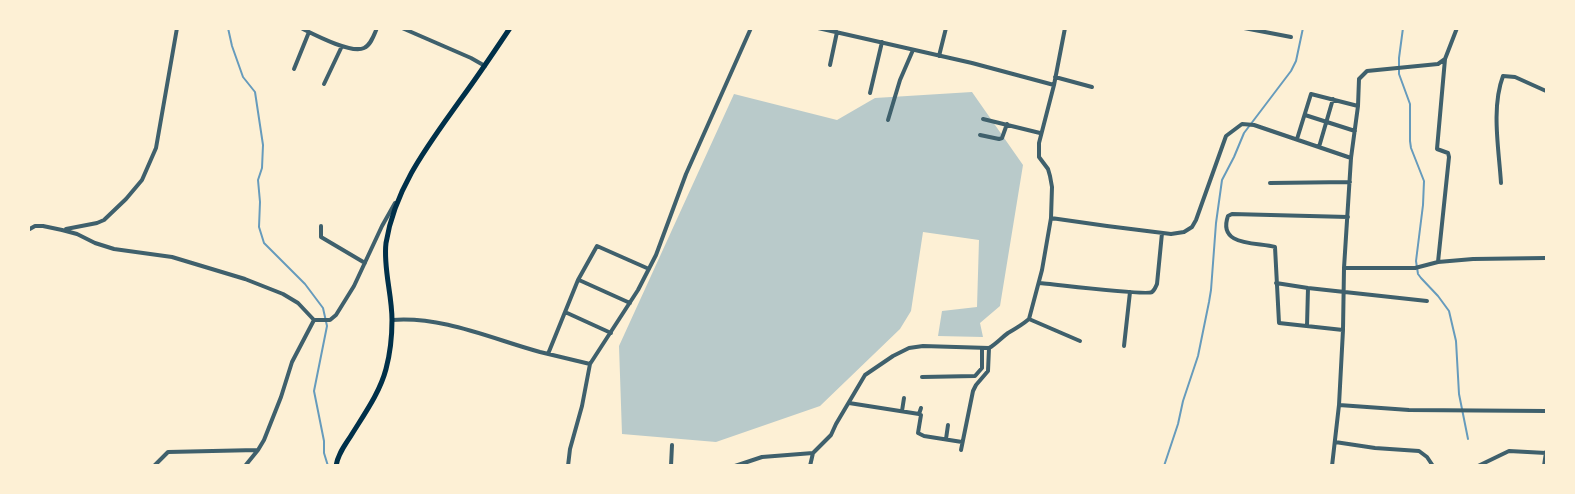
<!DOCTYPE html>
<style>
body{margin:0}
#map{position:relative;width:1575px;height:494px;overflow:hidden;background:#fdf0d5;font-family:"Noto Serif",serif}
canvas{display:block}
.frame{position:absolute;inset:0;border:30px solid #fdf0d5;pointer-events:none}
</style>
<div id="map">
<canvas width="1575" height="494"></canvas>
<div class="frame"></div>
</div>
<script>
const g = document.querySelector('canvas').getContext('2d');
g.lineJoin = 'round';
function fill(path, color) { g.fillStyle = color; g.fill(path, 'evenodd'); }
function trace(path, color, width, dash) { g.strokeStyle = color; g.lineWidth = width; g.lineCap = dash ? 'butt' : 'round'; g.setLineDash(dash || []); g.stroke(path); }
const green = new Path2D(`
 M972 92 1023 165 1000 306 980 323 983 337 938 336 942 311 977 307 979 240 923 232 911 311 900 329 820 406 716 442 622 434 619 346 734 94 837 120 875 98Z`);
const stream = new Path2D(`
 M228 28 232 46 243 77 255 92 263 145 262 168 258 180 260 202 259 227 264 243 305 284 323 308 327 326 314 391 324 441V453L328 466
 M1403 28 1399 58V74L1410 104V141L1411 148 1424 181 1423 205 1416 261 1418 274 1421 278 1438 296 1449 311 1456 341 1459 394 1468 439
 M1164 466 1178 424 1183 401 1198 356 1209 302 1211 290 1216 223 1222 180 1234 157 1244 133 1291 71 1296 61 1303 28`);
const minor = new Path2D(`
 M301 28C315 35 351 54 364 48 371 45 374 35 377 28
 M402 28 471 58 485 66
 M818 28 972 63 1054 85
 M1244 28 1291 37
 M939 56 946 28
 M830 65 837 32
 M294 69 309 32
 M1055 77 1092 87
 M324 84 342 46
 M870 93 882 42
 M1305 115 1355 131
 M983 119 1040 133
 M888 120 900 80 913 50
 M980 135 999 139 1002 138 1007 124
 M1297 139 1311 94 1358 106
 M1319 147 1333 99
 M1270 183 1350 182
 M1501 183C1499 150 1491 108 1503 76L1515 77 1546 91
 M1051 218 1107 226 1171 234 1184 232 1192 227 1196 220 1226 136 1242 124 1254 125 1351 158
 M321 226V237L365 263
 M66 229 97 223 104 220 126 199 142 180 156 148 177 28
 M28 230 35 226H43L62 230 77 234 95 243 114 249 172 257 245 279 283 294 298 303 314 320H330L336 315 354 286 382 226 395 203
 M1438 262 1449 157 1448 153 1437 149 1445 59
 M1344 268H1415L1438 262 1473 259 1546 258
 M579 280 630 303
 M1039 283C1053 284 1146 296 1152 292 1155 290 1156 286 1157 284L1162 233
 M1276 283 1308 288 1427 301
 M565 312 611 333
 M1029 319 1080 341
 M392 320C443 316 492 339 540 352 557 356 573 360 590 364
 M1307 326 1308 288
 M1343 330 1279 323 1275 247C1258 242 1217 247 1228 216L1232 214 1348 217
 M1124 346 1130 292
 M548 354 578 280 597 246 649 269
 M922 377 975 376 982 368V348
 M849 403 919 414 921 415 918 433 924 436 962 442
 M1339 405 1409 410 1546 411
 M902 411 904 398
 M919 414 921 408
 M946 439 948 425
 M1335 442 1375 448 1419 451 1427 457 1433 466
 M961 450 973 391 976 385 988 371 989 348
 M154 466 168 452 257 450
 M245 466 258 450 264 440 281 397 292 362 314 320
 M568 466 570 449 582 406 590 364 638 290 656 255 686 174 751 28
 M671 466 672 445
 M735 466 762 457 813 453 831 435 836 424 865 375 893 356 909 348 923 346 989 348C996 344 1001 338 1008 333 1015 329 1022 325 1029 319L1042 270 1051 218 1052 187 1050 176 1048 169 1039 157V143L1054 85 1065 28
 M810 466 813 453
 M1332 466 1339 405 1343 330 1344 268 1351 158 1358 106 1359 79 1367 71 1438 64 1445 59 1457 28
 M1478 466 1509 451 1546 453
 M1544 466 1546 452`);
const primary = new Path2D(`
 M336 466C338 453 346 444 352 434 365 413 380 392 386 369 390 354 392 336 392 320 392 294 383 268 386 243 395 187 429 144 461 99 478 76 494 52 510 28`);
fill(green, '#b9caca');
trace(stream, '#669bbc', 2);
trace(minor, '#3f606c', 4);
trace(primary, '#003049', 5);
</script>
